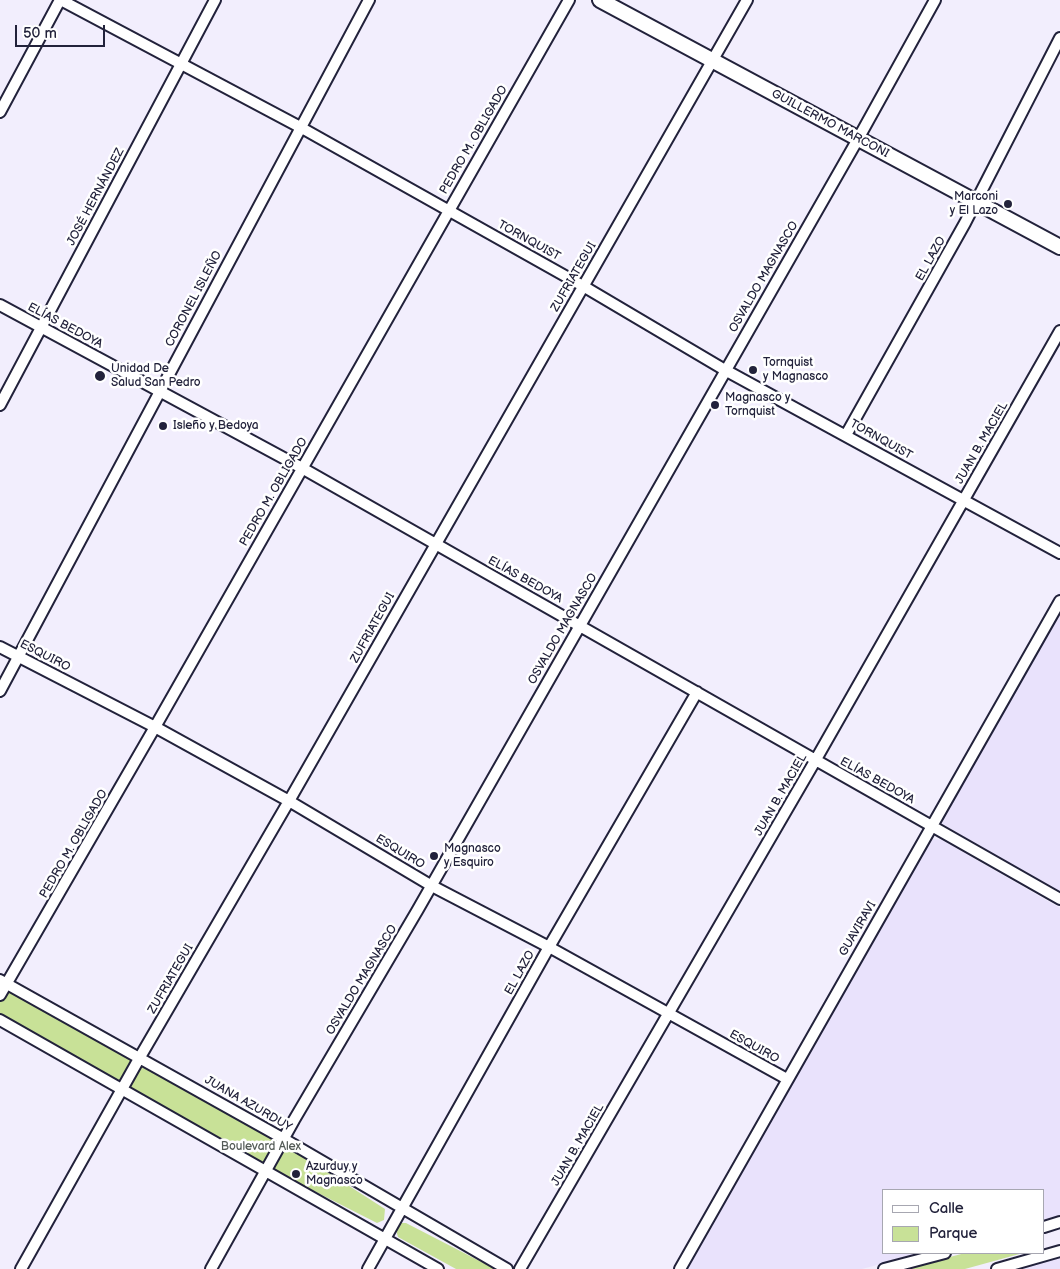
<!DOCTYPE html>
<meta charset="utf-8">
<style>
body{margin:0}
#map{position:relative;width:1060px;height:1269px;overflow:hidden;background:#f2eefd;font-family:"Balsamiq Sans",sans-serif}
canvas{display:block}
.legend{position:absolute;left:882px;top:1189px;width:162px;height:65px;box-sizing:border-box;background:#fff;border:1px solid #a7a7b1;margin:0;padding:6px 9px;list-style:none;font-size:15px;color:#22223b}
.legend li{display:flex;align-items:center;gap:10px;height:25px}
.legend b{width:25px;border:1px solid #a7a7b1}
.scale{position:absolute;left:15px;top:25px;width:90px;height:22px;box-sizing:border-box;border:2px solid #22223b;border-top:0;padding-left:6px;font-size:15px;line-height:18px;white-space:nowrap;color:#22223b;-webkit-text-stroke:4px #fff;paint-order:stroke}
</style>
<div id="map">
<canvas width="1060" height="1269"></canvas>
<ul class="legend">
<li><b style="height:6px;background:#fff"></b>Calle</li>
<li><b style="height:14px;background:#c8e197"></b>Parque</li>
</ul>
<div class="scale">50 m</div>
</div>
<script>
const g = document.querySelector('canvas').getContext('2d');
g.lineJoin = 'round';
function fill(path, color) { g.fillStyle = color; g.fill(path, 'evenodd'); }
function trace(path, color, width, dash) { g.strokeStyle = color; g.lineWidth = width; g.lineCap = dash ? 'butt' : 'round'; g.setLineDash(dash || []); g.stroke(path); }
function drawText(font, color, halo, rows, align = 'center') {
  g.font = font + ' "Balsamiq Sans",sans-serif'; g.lineWidth = 5; g.setLineDash([]); g.textBaseline = 'middle'; g.strokeStyle = halo; g.fillStyle = color; for (const [text, x, y, turn = 0] of rows) {
    g.save(); g.translate(x, y); g.rotate((+turn || 0) * Math.PI / 180); g.textAlign = isNaN(turn) ? turn : align; if (halo) g.strokeText(text, 0, 0); g.fillText(text, 0, 0); g.restore();
  }
}
const built = new Path2D(`
 M1060 591V892L930 817Z
 M934 839 942 840 1060 908V1215L1044 1220V1190H884V1253H922L862 1269H685L927 842Z
 M1060 1255V1269H1009Z`);
const green = new Path2D(`
 M0 986 282 1143 385 1209 384 1220 377 1223 263 1165 0 1016Z
 M401 1223H406L495 1269H456L398 1237 396 1230Z
 M965 1253H1023L965 1269H905Z`);
const street = new Path2D(`
 M61 0 300 127 583 286 725 370 1060 553
 M0 112 60 0
 M0 305 302 468 1060 899
 M0 405 215 0
 M846 435 965 223 1060 38
 M0 647 155 727 289 801 432 886 549 947 787 1079
 M0 691 369 0
 M0 980 284 1139 507 1269
 M0 995 155 727 569 0
 M0 1020 438 1269
 M1044 1227 1060 1222
 M21 1269 140 1057 289 801 747 0
 M211 1269 294 1120 417 911 858 139 935 0
 M368 1269 549 947 697 692
 M520 1269 815 761 1060 331
 M680 1269 1060 601
 M884 1269 945 1253
 M997 1269 1060 1251`);
const secondary = new Path2D(`
 M600 0 1060 247`);
const markers = [
 [1008,204,5,"#22223b"],
 [753,370,5,"#22223b"],
 [100,376,6,"#22223b"],
 [715,405,5,"#22223b"],
 [163,426,5,"#22223b"],
 [434,856,5,"#22223b"],
 [296,1174,5,"#22223b"]
];
const streetNames = [
 ["GUILLERMO MARCONI",830,124,28],
 ["PEDRO M. OBLIGADO",474,140,-60],
 ["JOSÉ HERNÁNDEZ",96,197,-62],
 ["TORNQUIST",529,241,29],
 ["EL LAZO",931,259,-61],
 ["ZUFRIATEGUI",574,277,-60],
 ["OSVALDO MAGNASCO",764,277,-60],
 ["CORONEL ISLEÑO",194,299,-62],
 ["ELÍAS BEDOYA",65,326,28],
 ["TORNQUIST",881,440,29],
 ["JUAN B. MACIEL",982,443,-60],
 ["PEDRO M. OBLIGADO",274,492,-60],
 ["ELÍAS BEDOYA",525,580,29],
 ["ZUFRIATEGUI",373,628,-61],
 ["OSVALDO MAGNASCO",563,629,-60],
 ["ESQUIRO",45,656,27],
 ["ELÍAS BEDOYA",877,781,29],
 ["JUAN B. MACIEL",781,795,-60],
 ["PEDRO M. OBLIGADO",74,844,-60],
 ["ESQUIRO",400,852,31],
 ["GUAVIRAVI",858,929,-60],
 ["EL LAZO",520,973,-61],
 ["ZUFRIATEGUI",171,979,-60],
 ["OSVALDO MAGNASCO",362,980,-59],
 ["ESQUIRO",754,1047,29],
 ["JUANA AZURDUY",248,1104,30],
 ["JUAN B. MACIEL",578,1145,-60]
];
const poiNames = [
 ["Marconi",998,197,"right"],
 ["y El Lazo",998,211,"right"],
 ["Tornquist",763,363],
 ["y Magnasco",763,377],
 ["Unidad De",111,369],
 ["Salud San Pedro",111,383],
 ["Magnasco y",725,398],
 ["Tornquist",725,412],
 ["Isleño y Bedoya",173,426],
 ["Magnasco",444,849],
 ["y Esquiro",444,863],
 ["Azurduy y",306,1167],
 ["Magnasco",306,1181]
];
const parkNames = [
 ["Boulevard Alex",261,1147]
];
fill(built, '#e9e2fc');
fill(green, '#c8e197');
trace(street, '#22223b', 14);
trace(secondary, '#22223b', 18);
trace(street, '#fff', 10);
trace(secondary, '#fff', 14);
for (const [x, y, r, color] of markers) { const dot = new Path2D(); dot.arc(x, y, r, 0, 2 * Math.PI); g.fillStyle = color; g.fill(dot); trace(dot, '#fff', 2); }
drawText('12px', '#22223b', '#fff', streetNames);
drawText('12px', '#22223b', '#fff', poiNames, 'left');
drawText('12px', '#545b57', '#fff', parkNames);
</script>
